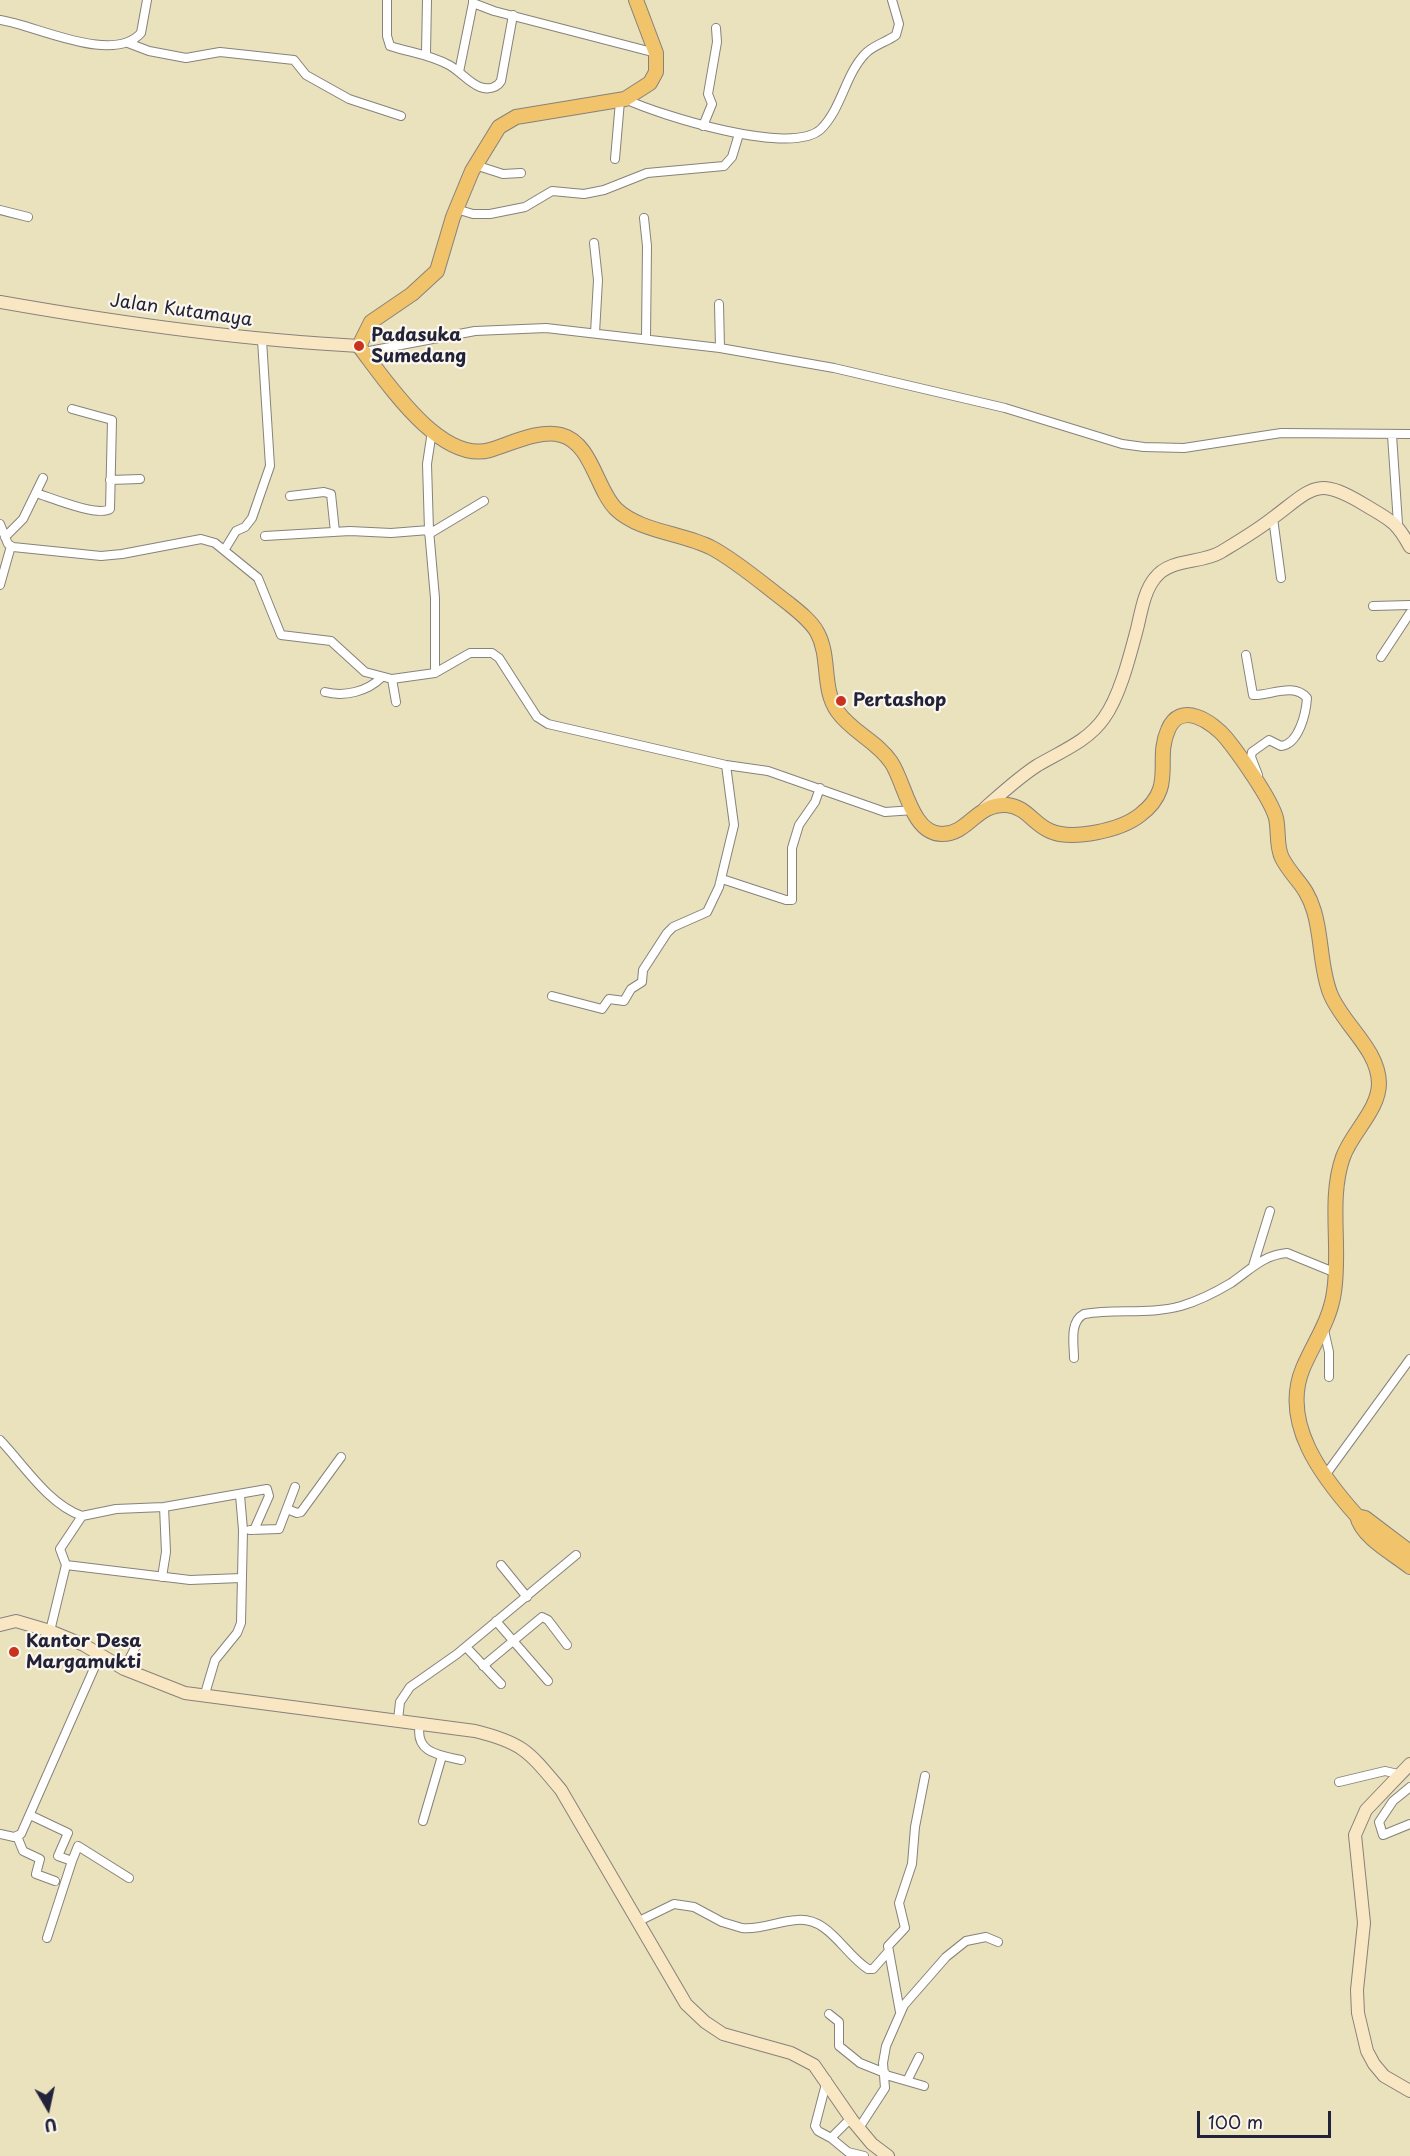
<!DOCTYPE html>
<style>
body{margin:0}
#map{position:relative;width:1410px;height:2156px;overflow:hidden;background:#eae1bd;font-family:"Playpen Sans",sans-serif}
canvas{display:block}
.north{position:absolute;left:18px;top:2078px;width:60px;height:60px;-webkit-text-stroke:4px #fbf7ec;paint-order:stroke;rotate:171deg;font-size:16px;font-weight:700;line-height:24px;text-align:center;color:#22223b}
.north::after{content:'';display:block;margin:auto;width:21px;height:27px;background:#22223b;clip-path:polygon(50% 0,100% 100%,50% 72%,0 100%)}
.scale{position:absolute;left:1197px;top:2111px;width:134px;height:27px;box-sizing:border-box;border:3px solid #22223b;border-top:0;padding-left:8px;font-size:18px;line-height:21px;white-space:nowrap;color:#22223b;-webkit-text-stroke:4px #fbf7ec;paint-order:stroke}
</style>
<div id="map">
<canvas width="1410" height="2156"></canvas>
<div class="north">U</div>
<div class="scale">100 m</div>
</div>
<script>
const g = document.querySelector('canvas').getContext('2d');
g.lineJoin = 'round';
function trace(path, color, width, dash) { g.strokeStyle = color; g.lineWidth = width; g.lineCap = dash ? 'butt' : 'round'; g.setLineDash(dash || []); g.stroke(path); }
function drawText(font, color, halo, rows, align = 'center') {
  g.font = font + ' "Playpen Sans",sans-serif'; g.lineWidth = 4.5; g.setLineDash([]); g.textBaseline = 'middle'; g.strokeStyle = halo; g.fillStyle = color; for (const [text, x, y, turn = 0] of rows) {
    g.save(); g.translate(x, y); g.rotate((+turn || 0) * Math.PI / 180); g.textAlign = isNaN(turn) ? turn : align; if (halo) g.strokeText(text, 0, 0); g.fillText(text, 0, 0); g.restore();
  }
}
const street = new Path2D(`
 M387 0V36L390 46C412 53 428 54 449 65 460 71 469 83 480 87 488 90 497 88 501 81L513 15
 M473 0V3L494 11 656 53
 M0 20C36 25 112 65 141 33L147 0
 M128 43 149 51 186 58 220 52 294 60 306 75 349 99 401 116
 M426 53 427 0
 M459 72 473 3
 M625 99C659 115 792 157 821 129 842 108 845 75 865 54 873 45 887 42 896 35L899 24 892 0
 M703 126 712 104 708 94 717 42 716 28
 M615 159 620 101
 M475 165 503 174 521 173
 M456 209 473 214H490L525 207 552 191 584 194 604 190 647 173 724 166 732 157 739 134
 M0 210 28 217
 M644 218 647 246 646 338
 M594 243 598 280 595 333
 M719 304 720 348
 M364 352 475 331 546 328 720 348 834 368 1005 408 1122 444 1144 447 1184 448 1281 433 1410 434
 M1392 435 1398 524
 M110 480 140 479
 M36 493C52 498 97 517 110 509L112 420 72 409
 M290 496 324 492 331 494 335 532
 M1273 518 1281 578
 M0 524 8 544 13 547 101 556 122 554 201 539 215 543 258 578 281 635 331 641 365 672 392 679 435 673 470 653H492L499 658 537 717 548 724 726 765 768 771 885 812 914 810
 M429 530 435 598V673
 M429 534 484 501
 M265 536 350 531 391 533 429 530 427 464 432 431
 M5 537 23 519 43 478
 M225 549 236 531 245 527 252 518 270 466 262 340
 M0 585 11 546
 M1373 606 1410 605
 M1246 655 1253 695C1269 696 1294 682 1307 698 1306 713 1299 744 1281 746L1269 740 1252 752 1251 757 1258 775
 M1381 657 1410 613
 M392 679 396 702
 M325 692C344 697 367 692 382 677
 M722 879 786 900H792V848L799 825 815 802 820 788
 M552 996 602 1009 609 999 624 1001 631 989 642 982 643 970 667 933 673 927 707 912 719 887 734 825 726 765
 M1253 1266 1270 1211
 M1324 1330 1329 1352V1377
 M1074 1358C1074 1344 1069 1322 1084 1314 1115 1308 1149 1315 1181 1306 1198 1301 1216 1292 1231 1283 1250 1270 1263 1255 1287 1253L1336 1273
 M0 1440C24 1465 48 1504 82 1516L60 1549 66 1565 50 1631
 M1324 1477 1410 1359
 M287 1509 297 1513 301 1512 341 1457
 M82 1516 116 1509 164 1507 267 1489 269 1496 254 1530
 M250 1530 279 1529 295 1487
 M66 1565 190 1580 241 1578
 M501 1565 527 1597
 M162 1577 166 1552 164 1507
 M496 1621 548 1681
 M466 1647 501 1684
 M483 1666 542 1617 548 1620 567 1645
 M124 1669 136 1646
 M204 1697 215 1660 237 1633 241 1623 243 1530 240 1495
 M398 1720 400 1702 410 1687 457 1654 576 1555
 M420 1724C414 1753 439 1755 461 1760
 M1339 1782 1385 1771 1398 1774
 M1410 1787 1393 1801 1379 1822 1383 1835 1410 1824
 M30 1815 68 1833 58 1856 72 1861 78 1846 129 1878
 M423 1821 442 1756
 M0 1834 14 1837 21 1834 100 1655
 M17 1836 23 1851 40 1859 36 1874 55 1881
 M637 1922 674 1904 694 1907 722 1922 742 1928C761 1930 778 1921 797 1920 829 1917 844 1954 868 1969H873L888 1952
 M47 1938 72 1861
 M900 2012 888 1946 905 1928 899 1903 912 1864 915 1827 925 1776
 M829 2014 839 2022V2046L860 2063 885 2073
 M886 2075 924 2086
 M908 2079 919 2057
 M827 2080 815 2126 818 2131 831 2138
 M851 2118 831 2138 848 2152 864 2156
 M859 2128 885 2088 883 2063 886 2046 904 2005 946 1957 966 1941 986 1937 998 1942`);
const secondary = new Path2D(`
 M0 302C119 323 238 340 359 346
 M985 808C1002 793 1019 777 1038 765 1062 751 1088 741 1104 718 1120 696 1130 655 1137 629 1141 613 1144 591 1155 578 1170 558 1201 564 1221 552 1239 541 1258 530 1274 517 1314 487 1317 476 1365 505 1390 520 1396 521 1410 547
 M0 1625 16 1621 50 1631 84 1645 124 1669 185 1693 475 1731C524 1743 529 1752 561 1790L686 2004 705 2022 723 2034 791 2053 814 2065 852 2120 872 2144 888 2156
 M1410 1764 1366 1810 1355 1835 1364 1923 1357 1990 1358 2013 1367 2051 1374 2064 1384 2076 1410 2091`);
const primary = new Path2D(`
 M636 0 656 53V72L650 83 625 99 516 117 499 127 472 171 453 217 437 271 412 294 371 322 359 346C386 381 440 464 490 450 510 444 540 429 561 435 592 443 596 489 616 509 640 532 683 533 712 548 738 562 764 585 788 603 798 611 811 621 817 632 831 657 821 689 838 712 852 732 877 741 891 762 905 782 911 834 942 834 969 834 976 803 1007 805 1027 807 1033 824 1050 831 1073 841 1121 830 1140 815 1177 787 1154 761 1168 730 1180 700 1213 722 1226 738 1239 754 1271 799 1276 818 1279 831 1276 846 1282 858 1293 879 1306 884 1314 911 1322 937 1320 967 1330 993 1342 1024 1378 1048 1379 1083 1379 1110 1352 1132 1343 1157 1328 1199 1341 1248 1334 1292 1330 1321 1314 1342 1303 1368 1280 1423 1323 1478 1357 1516 1362 1538 1394 1554 1410 1567
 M1357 1516 1365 1518 1410 1552`);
const markers = [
 [359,346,6,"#c8321e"],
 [841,701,6,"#c8321e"],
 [14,1652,6,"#c8321e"]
];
const streetNames = [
 ["Jalan Kutamaya",181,311,8]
];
const poiNames = [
 ["Padasuka",371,336],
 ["Sumedang",371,357],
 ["Pertashop",853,701],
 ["Kantor Desa",26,1642],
 ["Margamukti",26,1663]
];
trace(street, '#86827c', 10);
trace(secondary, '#86827c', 14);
trace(primary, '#86827c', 16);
trace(street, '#fff', 8);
trace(secondary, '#f9e7c3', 12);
trace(primary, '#f1c36a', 14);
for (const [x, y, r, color] of markers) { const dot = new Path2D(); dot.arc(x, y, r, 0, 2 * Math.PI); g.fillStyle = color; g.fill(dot); trace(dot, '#fbf7ec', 2); }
drawText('18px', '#22223b', '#fbf7ec', streetNames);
drawText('bold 18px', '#22223b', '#fbf7ec', poiNames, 'left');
</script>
